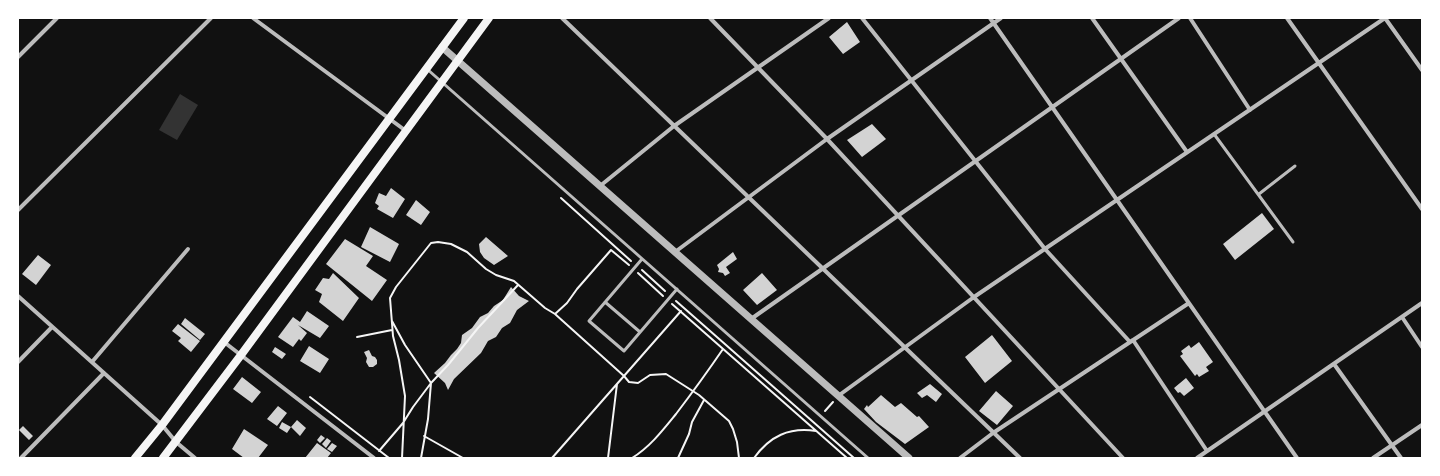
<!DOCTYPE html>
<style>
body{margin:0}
#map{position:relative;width:1440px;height:476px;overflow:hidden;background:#111;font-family:"Source Serif 4",serif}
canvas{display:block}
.frame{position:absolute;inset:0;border:19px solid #fff;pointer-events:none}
</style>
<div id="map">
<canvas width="1440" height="476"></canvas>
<div class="frame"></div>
</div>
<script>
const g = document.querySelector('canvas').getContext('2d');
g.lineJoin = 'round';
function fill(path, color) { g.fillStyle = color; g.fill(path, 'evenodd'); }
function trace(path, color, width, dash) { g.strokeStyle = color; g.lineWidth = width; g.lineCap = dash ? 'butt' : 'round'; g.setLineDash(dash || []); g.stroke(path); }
const water = new Path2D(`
 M180 94 198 105 177 140 159 130Z`);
const building = new Path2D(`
 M847 22 860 42 843 54 829 37Z
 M872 124 886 139 862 157 847 140Z
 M391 188 405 199 393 218 377 209 379 206 375 203 379 193 386 196Z
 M416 200 430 212 421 225 406 215Z
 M1262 213 1274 229 1235 260 1223 244Z
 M370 227 399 244 390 262 361 247Z
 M486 237 508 256 494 265 484 258 480 252 479 244Z
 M345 239 373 256 366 266 387 280 372 301 326 264Z
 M733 252 737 259 726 267 730 273 725 276 723 273 718 272 719 269 717 265Z
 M38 255 51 265 36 285 22 274Z
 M333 273 359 298 343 321 319 302 322 294 315 290 323 278 329 279Z
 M762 273 777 290 757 305 743 290Z
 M511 287 519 296 529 301 517 310 510 323 502 328 496 337 488 341 481 353 454 379 448 390 445 383 434 373 445 363 451 355 457 349 461 343 462 335 472 328 480 317 488 313 494 306 503 300Z
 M307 311 329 326 320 338 298 325 307 333 301 341 299 339 293 347 278 337 293 317 300 322Z
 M185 318 205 334 200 340 181 324Z
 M178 324 200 341 191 352 178 341 181 338 172 331Z
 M992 335 1012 361 985 383 965 357Z
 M1199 342 1213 362 1206 367 1209 371 1199 377 1197 374 1195 376 1180 356 1183 354 1181 351 1189 345 1191 348Z
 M309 346 329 359 320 373 300 361Z
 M275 347 286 354 282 359 272 352Z
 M369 350 372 356 375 357 377 360V364L373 367H369L366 362 367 358 364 352Z
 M242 377 261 392 252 403 233 389Z
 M1186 378 1194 388 1184 396 1180 392 1178 393 1174 388Z
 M930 384 942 394 936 402 927 395 922 398 917 393Z
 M996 391 1013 406 997 425 979 411Z
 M881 395 895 407 901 403 917 417 919 416 929 427 905 444 876 422 864 409 867 405 868 407Z
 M278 406 287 413 277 426 267 419Z
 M297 420 306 428 300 436 291 427Z
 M282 422 291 427 287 433 279 428Z
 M23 426 33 436 29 440 19 430Z
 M244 429 268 445 258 458H244L232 449Z
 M321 435 325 438 320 443 317 440Z
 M327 438 331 441 326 448 322 444Z
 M317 443 331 453 327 458H305Z
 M332 443 337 446 332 452 327 449Z`);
const path = new Path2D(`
 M561 198 631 261
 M642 270 665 291
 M638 273 663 296
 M676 301 726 345
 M672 304 847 458
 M555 314 624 376 629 382 638 383 650 375 666 374 699 395 729 421 733 429 737 442 739 458
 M357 337 392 330
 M726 345 854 458
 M310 397 389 458
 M825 411 833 402
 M424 436 463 458
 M379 451 403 423 413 407 431 383 405 345 392 321
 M402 458 405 396 399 360 393 336 390 298 396 287 431 243 438 242 451 244 467 252 486 269 496 275 514 281 545 308 555 314 567 303 577 289 611 250 629 265
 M421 458 428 419 431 383 448 365 478 328 518 285
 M552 458 681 311
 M608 458 617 384
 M632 458C650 447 663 430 676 414 692 393 708 371 723 349
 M678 458 689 434 692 422 704 400
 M754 458C770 436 789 427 816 431`);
const service = new Path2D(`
 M427 69 868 458
 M1214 134 1293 242
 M1259 194 1295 166
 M642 259 589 321 624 351 677 289
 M605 302 640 332`);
const minor = new Path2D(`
 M253 18 406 131
 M562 18 1020 458
 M710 18 827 139 1123 458
 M862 18 1045 249 1130 342 1133 340 1207 451
 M990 18 1297 458
 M1092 18 1187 152
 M1190 18 1250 110
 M1287 18 1422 209
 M1385 18 1422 70
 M18 57 57 18
 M600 186 674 126 829 18
 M18 210 211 18
 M675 252 827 139 1001 18
 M18 296 162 425 176 442 195 458
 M1402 317 1422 347
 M751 319 1179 18
 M224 342 374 458
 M18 362 52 327
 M92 362 188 249
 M1334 364 1401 458
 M838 396 974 297 1385 18
 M21 458 104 373
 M960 458 993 433 1189 303
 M1197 458 1422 303
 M1373 458 1422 425`);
const tertiary = new Path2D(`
 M442 47 909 458`);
const secondary = new Path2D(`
 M135 458 162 425 464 18
 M163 458 241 355 489 18`);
fill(water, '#333');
fill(building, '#d3d3d3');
trace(path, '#f5f5f5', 2);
trace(service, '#bcbcbc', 3);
trace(minor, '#bcbcbc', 4);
trace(tertiary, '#bcbcbc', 7);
trace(secondary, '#f5f5f5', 8);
</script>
